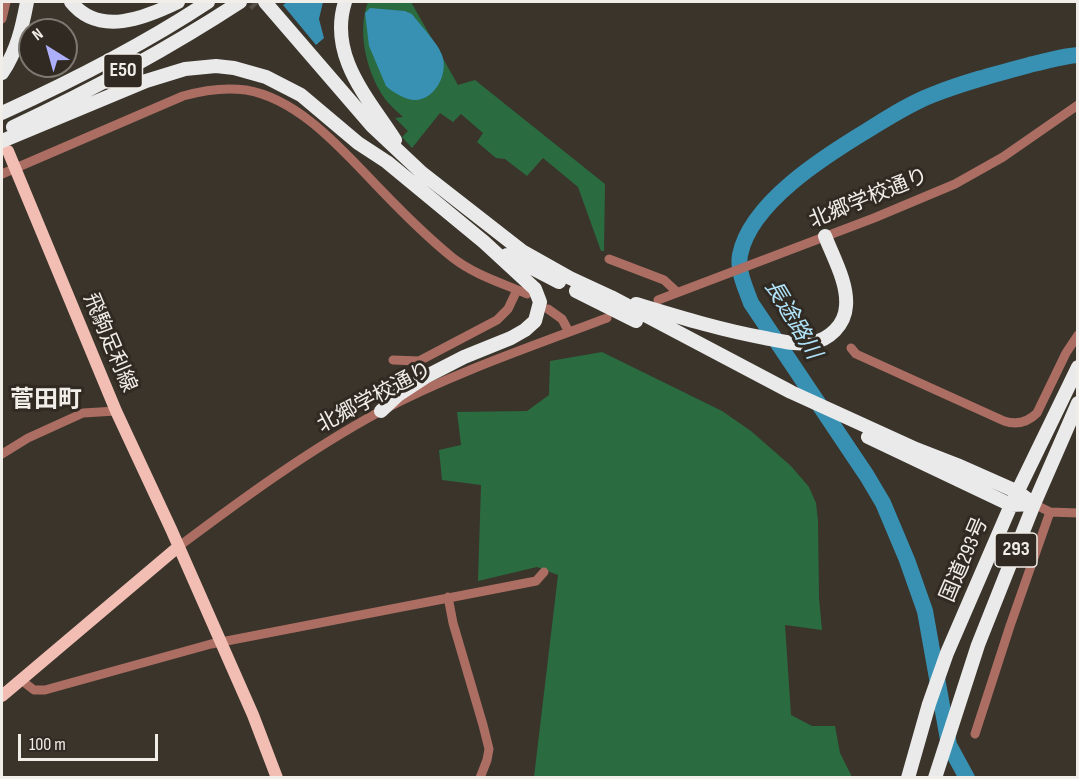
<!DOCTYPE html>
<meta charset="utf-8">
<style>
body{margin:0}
#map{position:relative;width:1079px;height:779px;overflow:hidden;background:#3a342b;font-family:"Sofia Sans Condensed",sans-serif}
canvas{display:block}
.frame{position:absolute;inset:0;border:3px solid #f1ede8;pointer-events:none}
.north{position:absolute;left:18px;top:18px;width:60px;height:60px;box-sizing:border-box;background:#302a22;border:2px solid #7d7871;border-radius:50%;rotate:323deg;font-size:16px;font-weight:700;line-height:24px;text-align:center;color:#f1ede8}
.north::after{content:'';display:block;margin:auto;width:21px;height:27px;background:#adaffb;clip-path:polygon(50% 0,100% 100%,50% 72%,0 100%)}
.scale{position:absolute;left:18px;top:734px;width:140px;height:27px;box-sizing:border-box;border:3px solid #f1ede8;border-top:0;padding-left:8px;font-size:18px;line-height:21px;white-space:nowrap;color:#f1ede8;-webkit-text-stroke:4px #302a22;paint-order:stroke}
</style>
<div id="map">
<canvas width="1079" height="779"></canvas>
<div class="frame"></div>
<div class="north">N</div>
<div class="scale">100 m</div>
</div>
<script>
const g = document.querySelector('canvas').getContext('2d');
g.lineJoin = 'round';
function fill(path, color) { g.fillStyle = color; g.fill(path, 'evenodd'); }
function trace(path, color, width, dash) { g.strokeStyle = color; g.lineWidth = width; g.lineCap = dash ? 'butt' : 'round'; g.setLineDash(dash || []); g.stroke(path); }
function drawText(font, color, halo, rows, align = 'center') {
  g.font = font + ' "Sofia Sans Condensed","Noto Sans JP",sans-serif'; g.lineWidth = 6; g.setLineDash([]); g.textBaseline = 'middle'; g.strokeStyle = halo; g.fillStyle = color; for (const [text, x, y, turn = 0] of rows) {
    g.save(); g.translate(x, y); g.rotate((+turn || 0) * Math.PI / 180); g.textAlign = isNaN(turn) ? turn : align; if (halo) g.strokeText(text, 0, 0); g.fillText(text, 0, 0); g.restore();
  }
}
const green = new Path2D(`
 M368 2H411L458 85 475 80 605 184 604 251H601L578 187 543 158 527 176 505 159 496 158 477 142 483 133 461 114 453 122 440 113 412 148 402 137 408 131 395 118 403 117C396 110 388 104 383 96 366 70 357 31 368 2Z
 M602 352 722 411 751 431 791 466 809 487 816 503 818 521 819 598 822 630 785 625 791 715 812 726H835L840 753 852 777H534L558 575 537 567 478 581 481 485 442 480 439 450 461 445 457 412 527 411 549 395 550 361Z`);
const water = new Path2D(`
 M287 2H323L319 19 324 38 316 45 283 5Z
 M370 8 405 11 412 14C420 25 438 43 442 55 449 73 435 100 415 100 406 100 392 92 386 86L369 46 365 13Z`);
const river = new Path2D(`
 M967 778 949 745 925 611 907 560 883 503 867 476 751 303C746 289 737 271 740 255 750 203 825 156 868 130 889 117 909 104 932 95 964 82 999 73 1033 64 1048 61 1062 56 1078 55`);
const highwayTunnel = new Path2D(`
 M254 2 257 5`);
const minor = new Path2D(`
 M2 19 6 2
 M2 174 183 96C204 90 224 87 246 90 300 99 344 152 380 189 403 213 427 237 453 258 475 275 502 283 527 294
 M609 259 664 280 677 292
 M658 300 874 218 955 184 1003 157 1078 105
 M548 309 562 319 569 332
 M851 348 856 354 1004 421C1016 425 1027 423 1037 413L1066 353 1078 335
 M393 360 419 361 497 320 508 309 517 290
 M2 454 28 438 83 413 116 411
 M1050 512 1078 513
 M178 547C242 499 309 450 379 412 453 373 530 347 607 318
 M448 597 453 623 483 725 489 749 487 760 480 778
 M21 680 34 690H45L211 644 536 581 544 572
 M975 734 1010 626 1050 512 1034 504`);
const major = new Path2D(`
 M8 151 116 411 171 529 253 715 277 778
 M2 696 178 547`);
const highway = new Path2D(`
 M71 2C99 37 145 18 178 2
 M265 2 372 126 422 173 522 251 570 278 611 297 791 392 916 449 957 465 1018 492 1034 504
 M345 2C328 56 368 98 395 140
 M2 73C17 51 22 28 27 2
 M2 113C72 81 143 45 208 2
 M13 127C92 90 168 49 240 2
 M2 141 146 81 185 69 216 66 234 68 266 77 301 95 358 143 387 162 484 242 535 289 540 302 535 321 525 330 511 338 464 357 427 376 398 395 381 411
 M507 255 559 282
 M576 291 636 321
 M636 304C679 317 721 330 765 338 780 341 796 345 811 343 829 340 845 325 846 306 848 283 833 257 825 236
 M868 437 1011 505 1034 504
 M908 778 929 704 947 653 1011 505 1078 367
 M935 778 978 645 1034 504 1078 403`);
const shields = [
 [123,71,39],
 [1016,550,42]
];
const shieldNames = [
 ["E50",123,71],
 ["293",1016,550]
];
const streetNames = [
 ["北郷学校通り",869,199,-22],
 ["飛駒足利線",109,343,67],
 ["北郷学校通り",375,398,-28],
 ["国道293号",965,560,-67]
];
const waterNames = [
 ["長途路川",792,320,59]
];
const quarterNames = [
 ["菅田町",46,401]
];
fill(green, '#2b6b40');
fill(water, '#3891b3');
trace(river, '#3891b3', 16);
trace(highwayTunnel, '#555047', 14, [14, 7]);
trace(minor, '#ac6e63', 9);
trace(major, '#f2beb4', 12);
trace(highway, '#eaeaea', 14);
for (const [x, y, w] of shields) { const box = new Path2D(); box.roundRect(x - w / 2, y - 17, w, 34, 4.5); g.fillStyle = '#302a22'; g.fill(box); trace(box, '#f1ede8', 1.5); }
drawText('bold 20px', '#f1ede8', null, shieldNames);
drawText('21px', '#f1ede8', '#302a22', streetNames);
drawText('italic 22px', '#b1e4fb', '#302a22', waterNames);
drawText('bold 24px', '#f1ede8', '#302a22', quarterNames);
</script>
